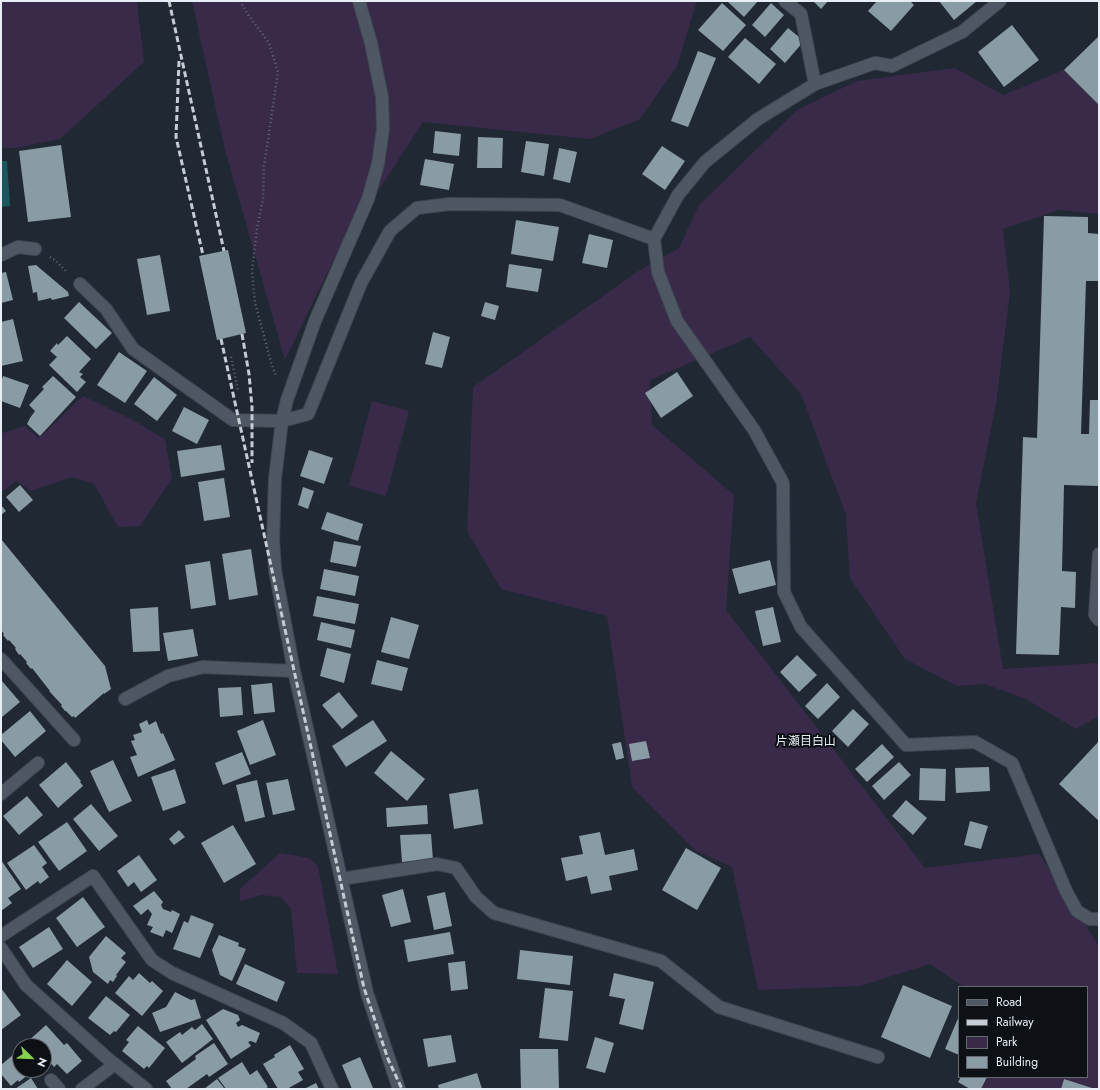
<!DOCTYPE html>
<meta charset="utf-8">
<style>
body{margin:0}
#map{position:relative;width:1100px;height:1090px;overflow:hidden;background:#202833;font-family:Jost,sans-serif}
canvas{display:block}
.frame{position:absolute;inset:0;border:2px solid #e8eef6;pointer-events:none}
.legend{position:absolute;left:958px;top:986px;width:130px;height:92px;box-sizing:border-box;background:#0d1116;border:1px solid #656970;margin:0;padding:5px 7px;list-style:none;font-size:12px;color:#e8eef6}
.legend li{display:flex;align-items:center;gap:8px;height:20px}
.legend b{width:20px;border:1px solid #656970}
.north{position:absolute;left:12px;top:1038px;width:40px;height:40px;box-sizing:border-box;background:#0d1116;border:1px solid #656970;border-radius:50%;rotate:113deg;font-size:11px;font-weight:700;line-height:16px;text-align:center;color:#e8eef6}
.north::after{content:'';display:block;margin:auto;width:14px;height:18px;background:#85cf4c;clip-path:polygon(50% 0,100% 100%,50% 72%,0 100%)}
</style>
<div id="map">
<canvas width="1100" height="1090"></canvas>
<div class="frame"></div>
<ul class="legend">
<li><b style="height:5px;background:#4e5764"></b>Road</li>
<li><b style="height:5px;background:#c6ccd4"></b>Railway</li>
<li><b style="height:11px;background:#392a49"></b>Park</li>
<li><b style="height:11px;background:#899ba4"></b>Building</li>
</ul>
<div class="north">N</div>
</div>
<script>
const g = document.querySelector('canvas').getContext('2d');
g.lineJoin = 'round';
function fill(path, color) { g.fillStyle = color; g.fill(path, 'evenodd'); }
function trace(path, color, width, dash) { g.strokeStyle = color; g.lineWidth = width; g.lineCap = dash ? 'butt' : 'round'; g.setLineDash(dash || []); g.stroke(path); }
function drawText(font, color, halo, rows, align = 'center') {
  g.font = font + ' Jost,"Noto Sans JP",sans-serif'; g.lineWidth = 4; g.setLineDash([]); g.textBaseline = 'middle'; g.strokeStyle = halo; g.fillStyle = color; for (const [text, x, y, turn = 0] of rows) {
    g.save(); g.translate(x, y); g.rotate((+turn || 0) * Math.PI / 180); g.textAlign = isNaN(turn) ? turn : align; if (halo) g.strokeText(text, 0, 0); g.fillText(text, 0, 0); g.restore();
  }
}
const green = new Path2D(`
 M1 1H137L144 62 60 139 15 148H1Z
 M192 1H697L677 66 640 119 590 139 423 122 334 259 285 360 225 150Z
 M955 68 1003 95 1064 70 1099 105V214L1059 210 1003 229 1010 291 996 404 976 503 1003 669 1098 663 1099 665V716L1076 729 1026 699 985 684 957 686 905 659 850 578 846 515 801 394 750 337 650 380 652 425 734 495 726 610 925 868 1039 854 1092 935 1099 947V1089H981L988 1077H1087V987H964L930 964 860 986 758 990 732 867 696 851 632 787 607 616 501 589 467 531 473 387 640 270 679 248 699 205 797 110 857 81Z
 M83 396 131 419 165 439 172 479 150 511 140 526 118 527 94 484 72 477 31 491 16 481 3 491 1 490V433H2L25 426 39 438Z
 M372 401 409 411 386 496 349 486Z
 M280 853 309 858 318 866 338 974 297 973 291 909 281 897 261 895 240 901V889Z`);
const water = new Path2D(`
 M1 161H7L10 206 1 207Z`);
const building = new Path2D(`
 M727 1H758L744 17Z
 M813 1H828L821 9Z
 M877 1H910L914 5 891 31 868 11Z
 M939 1H977L954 20Z
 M722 3 746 25 723 51 698 30Z
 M771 3 784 15 765 37 752 25Z
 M1012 25 1039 60 1004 87 978 52Z
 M788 28 804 41 785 63 770 49Z
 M1099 36V105L1064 70Z
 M745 38 776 64 759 84 728 57Z
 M698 51 716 58 688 127 671 121Z
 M435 131 461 134 459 156 433 153Z
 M478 137 503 138 502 168H477Z
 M526 141 549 144 544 176 521 172Z
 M61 145 71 217 28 222 19 151Z
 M662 146 685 161 665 190 642 174Z
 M559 148 577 152 570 183 553 179Z
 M425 159 454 164 449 190 420 185Z
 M1044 216 1088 217V233L1099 234V281H1086L1081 434H1089L1090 400H1099V486L1064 485 1062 571 1076 572 1075 608 1061 607 1059 655 1016 654 1023 437 1037 438Z
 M516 220 559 227 553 261 511 254Z
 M589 234 613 240 607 268 582 263Z
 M228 250 246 333 217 340 199 256Z
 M160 255 170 311 147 315 137 259Z
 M509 264 542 269 538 292 506 287Z
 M36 265 68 292 69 296 52 300 51 298 38 301 37 292 33 293 28 266Z
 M6 272 13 300 1 303V273Z
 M79 302 112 333 96 349 64 318Z
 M485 302 499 306 495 320 481 316Z
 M13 319 23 361 1 366V322Z
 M433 332 450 337 442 368 425 364Z
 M67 336 91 359 79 372 83 374 80 377 86 382 77 392 49 365 57 357 50 351 57 343 58 345Z
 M119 352 147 371 125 403 97 385Z
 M677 372 693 396 661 418 645 393Z
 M3 376 29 385 20 408 1 401V383Z
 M53 376 76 397 40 436 27 424 30 418 35 411 29 405 44 389 42 387Z
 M154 377 177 395 157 421 134 404Z
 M184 407 209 420 197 444 172 431Z
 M221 445 225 470 181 477 177 451Z
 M309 450 333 458 324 484 300 476Z
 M224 478 230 517 204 521 198 482Z
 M20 485 33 500 19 512 6 497Z
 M303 487 314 491 308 509 298 505Z
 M1 505 6 511 1 515Z
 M327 512 363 524 358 541 321 529Z
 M1 539 105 666 111 689 104 694V693L75 718 74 716 72 717 66 711H65L61 706 62 705 49 691H50L32 668 31 669 26 663 27 662 20 654 19 655 15 649 16 648 9 640 8 641 3 635 4 634 1 630Z
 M334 541 361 546 356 567 330 562Z
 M251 549 258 595 229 600 222 554Z
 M770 560 776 585 739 594 732 569Z
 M210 561 216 605 191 609 185 565Z
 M324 569 359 576 355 596 320 589Z
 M317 596 359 604 355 624 313 616Z
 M158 607 160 651 133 652 130 609Z
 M773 607 781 642 763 646 755 611Z
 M391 617 419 625 409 659 381 652Z
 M321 622 355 630 351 648 317 640Z
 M193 629 198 656 168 661 163 633Z
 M327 648 351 654 344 683 320 676Z
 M797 655 817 675 799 692 780 672Z
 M377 660 408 668 402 691 371 684Z
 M2 681 20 702 1 718V682Z
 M272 683 275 712 254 714 251 685Z
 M827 683 840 697 818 719 805 706Z
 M241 687 243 715 220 717 218 688Z
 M339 692 358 716 342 729 322 705Z
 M853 709 869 724 848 747 832 731Z
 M30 711 46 731 15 757 1 740V735Z
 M147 720 149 725 156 721 161 734 163 733 175 760 138 777 130 757 137 755 131 741 135 740 133 735 142 732 139 724Z
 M263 720 276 755 250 765 237 731Z
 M373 720 387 741 346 767 332 746Z
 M646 741 650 758 632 761 629 744Z
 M1099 741V821L1059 784Z
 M621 742 624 758 616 760 612 744Z
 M882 744 894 757 867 782 855 769Z
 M391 751 425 779 407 801 374 773Z
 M242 752 251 774 223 785 215 763Z
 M113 760 132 801 109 812 90 771Z
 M66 762 81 781 80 782 83 786 58 808 39 785Z
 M899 762 911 775 884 800 872 786Z
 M989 767 990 791 956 793 955 768Z
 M920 768 946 769 945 801 919 800Z
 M175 769 186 803 163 811 151 777Z
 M288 779 295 810 273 815 266 783Z
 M257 780 265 817 245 822 236 785Z
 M478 789 483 824 454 829 449 794Z
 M27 796 43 815 19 835 3 816Z
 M906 800 927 818 913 835 892 816Z
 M91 804 118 836 99 851 73 819Z
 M427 805 428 824 387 827 386 808Z
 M970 821 988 826 981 849 964 845Z
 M67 822 87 851 59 871 38 842Z
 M233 825 256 864 224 883 201 843Z
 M179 830 185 837 174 845 169 839Z
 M600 832 605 855 634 849 638 870 609 876 612 890 591 894 587 876 566 881 561 858 583 854 579 836Z
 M431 834 433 860 402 862 400 835Z
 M34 845 47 863 42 867 49 877 40 884 38 881 26 890 7 863Z
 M686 848 721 868 697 910 662 890Z
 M139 855 157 880 141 892 134 882 128 887 117 871Z
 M1 860 21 889 8 898 12 903 1 911Z
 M403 889 411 922 391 927 382 895Z
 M154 891 163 902 161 905 163 909 171 912 172 910 180 914 172 933 166 930 163 937 150 932 153 927 147 925 152 914 148 909 141 915 133 906Z
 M445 892 452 926 434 930 427 896Z
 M83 897 105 927 77 947 56 918Z
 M191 915 214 924 200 958 173 949 184 921 188 923Z
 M49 927 63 949 33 968 19 947Z
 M450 932 454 954 408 962 404 940Z
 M219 935 239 943 238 946 246 949 232 981 220 975 212 950Z
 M106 936 126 953 121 958 126 962 116 975 117 976 113 982 110 980 108 984 93 972 89 957Z
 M520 950 573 956 570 985 517 979Z
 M67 960 92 982 72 1006 47 984Z
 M465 961 468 989 451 991 448 963Z
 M245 964 285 982 277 1002 236 984Z
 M139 973 150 983 152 981 163 991 142 1016 115 993 129 976 133 980Z
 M614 973 654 982 643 1030 619 1024 625 999 609 996Z
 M903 985 952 1006 930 1058 881 1037Z
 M1 988 21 1015 1 1030Z
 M545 988 573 991 568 1041 539 1038Z
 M175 992 191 1000 195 999 201 1018 160 1032 152 1013 166 1007Z
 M106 996 130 1015 116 1032 114 1031 110 1035 88 1018Z
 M223 1009 238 1015 240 1020 236 1023 238 1027 242 1025 260 1033 256 1043 251 1041 248 1042 251 1046 231 1059 206 1020Z
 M959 1016V1055L945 1049Z
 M202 1024 213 1039 182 1063 166 1042 180 1032 182 1035 192 1027 195 1030Z
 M46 1025 64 1045 67 1043 82 1061 67 1074 57 1064 54 1067 45 1056 44 1057V1046H29L26 1043Z
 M138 1026 165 1048 149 1068 147 1066 144 1069 122 1051 129 1042 126 1040Z
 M451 1035 456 1062 428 1067 423 1039Z
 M595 1037 614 1043 605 1073 586 1068Z
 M214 1043 228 1064 209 1077 207 1074 186 1089H172L166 1081 196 1059 195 1056Z
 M290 1045 304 1069 298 1072 303 1080 287 1089H278L263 1064 275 1057 274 1055Z
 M20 1049V1070H34L19 1082 18 1080 11 1086 1 1074V1065Z
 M520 1049H558L559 1089H521Z
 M360 1057 373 1088 370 1089H352L342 1065Z
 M242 1062 250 1075 257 1070 268 1087 265 1089H226L218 1078Z
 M477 1073 482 1089H439L438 1085Z
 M961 1077H987L981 1089H970L958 1082Z
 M31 1078 38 1089H15Z
 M217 1079 224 1088 223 1089H204Z
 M1064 1079 1095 1089H1061Z
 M316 1083 319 1089H304Z`);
const path = new Path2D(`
 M240 1 249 16 269 43 278 72 264 166 263 199 257 228 252 271 255 303 271 362 276 376
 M50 257 55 260 67 272
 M231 357 238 390`);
const minor = new Path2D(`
 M359 1 371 43 382 97 383 129 378 164 368 199 315 321 287 400 282 421 275 478 273 539 275 570 294 671 367 993 399 1089
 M785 1 801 14 815 84
 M1000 1 962 32 892 66 875 63 815 84 758 119 705 162 678 195 654 239 658 272 677 321 754 430 783 483 784 592 801 627 906 745 975 742 1012 763 1066 891 1077 911 1090 919H1099
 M1 255 18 247 35 249
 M80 284 106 309 133 349 233 420 282 421 308 414 361 283 390 231 417 208 450 204 560 205 654 239
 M1099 554 1095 615 1099 620
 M1 659 74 740
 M125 699 168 676 203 667 294 671
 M1 794 38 763
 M341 879 437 864 456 868 476 897 494 913 661 961 719 1007 878 1057
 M1 936 93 876 152 960 172 973 283 1023 311 1043 332 1089
 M1 948 26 985 107 1058 146 1089
 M51 1080 59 1089
 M82 1089 115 1064`);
const rail = new Path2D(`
 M169 1 224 251
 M179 61 176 137 203 255
 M242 334 249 374 252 407V463
 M221 339 364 988 388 1059 402 1089`);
const neighbourhoodNames = [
 ["片瀬目白山",806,742]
];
fill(green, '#392a49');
fill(water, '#1d565d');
fill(building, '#899ba4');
trace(minor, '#3f4650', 14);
trace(path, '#636b75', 2.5, [1, 3]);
trace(minor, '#4e5764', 12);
trace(rail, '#c6ccd4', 3, [6, 3]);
drawText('12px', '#e8eef6', '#0d1116', neighbourhoodNames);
</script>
